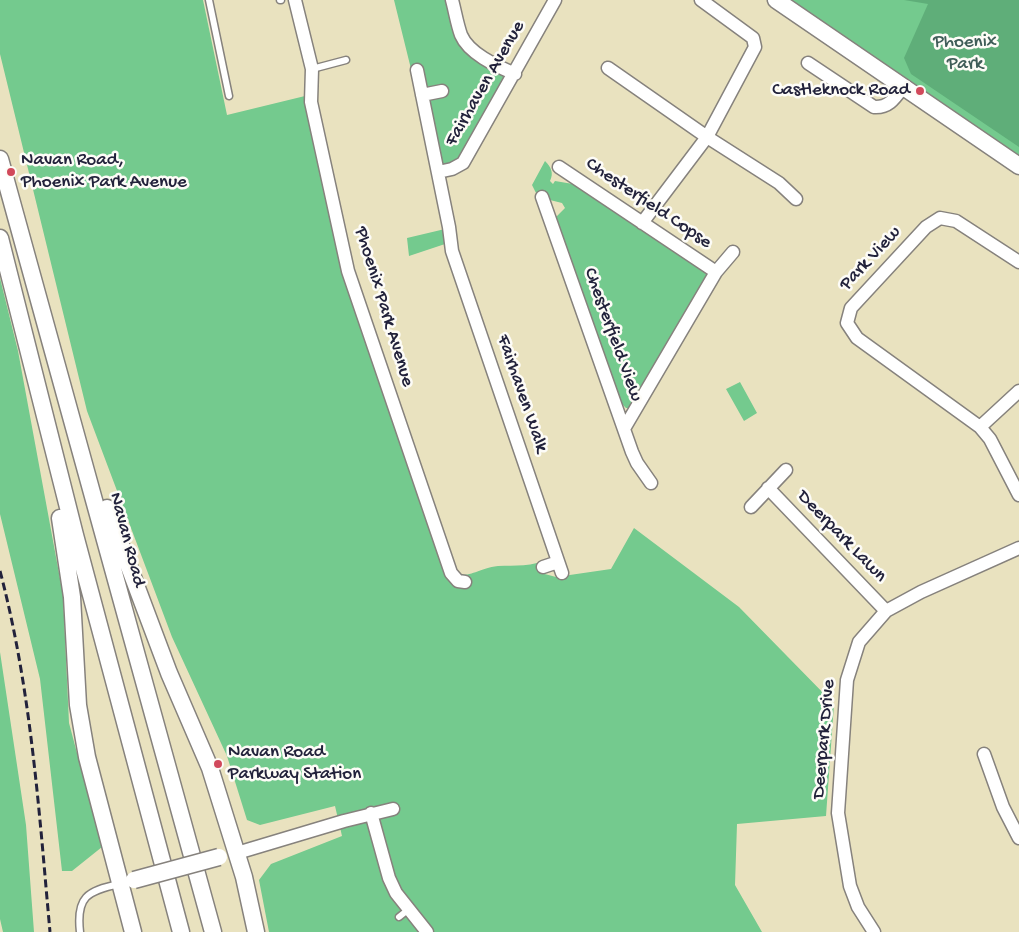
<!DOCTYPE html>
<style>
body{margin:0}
canvas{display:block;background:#e9e2bf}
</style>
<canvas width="1019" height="932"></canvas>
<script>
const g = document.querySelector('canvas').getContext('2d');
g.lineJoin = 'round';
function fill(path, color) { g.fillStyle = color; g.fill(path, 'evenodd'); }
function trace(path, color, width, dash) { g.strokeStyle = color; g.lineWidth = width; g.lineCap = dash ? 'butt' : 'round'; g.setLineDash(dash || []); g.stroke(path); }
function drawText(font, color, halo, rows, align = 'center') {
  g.font = font + ' "Gochi Hand",sans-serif'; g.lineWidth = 5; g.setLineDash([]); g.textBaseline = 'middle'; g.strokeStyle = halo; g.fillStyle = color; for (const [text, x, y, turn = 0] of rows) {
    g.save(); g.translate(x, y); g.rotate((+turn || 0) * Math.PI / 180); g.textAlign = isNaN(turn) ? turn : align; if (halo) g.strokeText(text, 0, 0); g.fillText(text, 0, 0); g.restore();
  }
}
const green = new Path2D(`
 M0 0H203L227 115 305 96 343 272 448 574C474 578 475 569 498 566 511 565 523 567 537 563L541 573 556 577 611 569 634 528 739 607 834 704 826 816 737 824 735 885 762 932H269L259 880 271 864 342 836 335 806 260 825 247 820 227 756 172 637 87 411 0 54Z
 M394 0H445C452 27 452 48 479 62 488 67 499 71 506 78L481 119 459 162 442 165 426 88 411 69Z
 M790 0H1019V156Z
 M545 161C551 167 554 173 550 181L553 184 555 181 573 184 704 269 707 277 630 408H626L620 402 556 217 565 208 562 203 550 200 544 191 536 193 532 185Z
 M445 229V244L409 256 407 238Z
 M0 278 18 351 63 595 69 723 102 847 72 871H62L40 679 0 514Z
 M740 382 757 413 744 421 726 389Z
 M0 652 26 825 34 932H3L0 919Z`);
const forest = new Path2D(`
 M904 0H1019V147L911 74 904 58 928 4Z`);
const lane = new Path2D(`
 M209 0 229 96
 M280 0H281
 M312 69 346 60
 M399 917 409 909
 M80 932C76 897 87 891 119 884`);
const street = new Path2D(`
 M295 0 312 69 311 102 348 271 451 573 458 581 465 582
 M452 0C455 11 457 24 461 35 469 54 497 66 515 74
 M808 63 874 107C889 108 895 98 903 87
 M608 68 707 137 779 183 796 199
 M417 70 449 227 452 251 562 573
 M422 95 442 91
 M559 167 716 272
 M438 172 452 169 463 163 555 0
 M542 197 632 452 637 463 651 483
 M642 223 707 137 755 47 753 38 701 0
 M1019 262 956 221 940 218 926 227 851 308 847 323 857 338 980 427 1019 391
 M625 427 716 272 733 252
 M980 427 990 439 1019 495
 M768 488 886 611
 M751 507 786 470
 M543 567 558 562
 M984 754 1003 807 1019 838
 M371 813 389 878 396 893 427 932
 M237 853 344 821 393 809
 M874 932 858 907 850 886 838 813 847 680 859 642 886 611 921 592 1019 548`);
const secondary = new Path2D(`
 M776 0 1019 166
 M0 159 213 932
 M0 238 75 535 181 932
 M107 508 169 673 210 768 244 877 256 932
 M60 518 72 597 78 705 87 757 133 932`);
const rail = new Path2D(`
 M0 571C31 688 39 811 50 932`);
const secondaryBridge = new Path2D(`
 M134 880 219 857`);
const markers = [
 [920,91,5,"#d1495b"],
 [11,172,5,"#d1495b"],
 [218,764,5,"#d1495b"]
];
const parkNames = [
 ["Phoenix",965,43],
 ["Park",965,65]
];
const streetNames = [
 ["Fairhaven Avenue",486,84,-60],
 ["Chesterfield Copse",648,204,34],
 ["Park View",871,259,-47],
 ["Phoenix Park Avenue",383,307,73],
 ["Chesterfield View",612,335,70],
 ["Fairhaven Walk",521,394,71],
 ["Deerpark Lawn",841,537,46],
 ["Navan Road",126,540,75],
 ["Deerpark Drive",825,739,-85]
];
const poiNames = [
 ["Castleknock Road",910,91,"right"],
 ["Navan Road,",21,161],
 ["Phoenix Park Avenue",21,183],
 ["Navan Road",228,753],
 ["Parkway Station",228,775]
];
fill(green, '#74ca8e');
fill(forest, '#5fae79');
trace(lane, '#86827d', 9);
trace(street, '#86827d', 15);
trace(secondary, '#86827d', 19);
trace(lane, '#fff', 6);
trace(street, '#fff', 12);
trace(secondary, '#fff', 16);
trace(rail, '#22223b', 3, [8, 4]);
trace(secondaryBridge, '#86827d', 19, []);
trace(secondaryBridge, '#fff', 16);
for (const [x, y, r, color] of markers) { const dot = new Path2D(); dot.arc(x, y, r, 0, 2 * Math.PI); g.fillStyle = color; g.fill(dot); trace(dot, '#fdfcf7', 2); }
drawText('19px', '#3f5d58', '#fdfcf7', parkNames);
drawText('19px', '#22223b', '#fdfcf7', streetNames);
drawText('19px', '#22223b', '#fdfcf7', poiNames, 'left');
</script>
